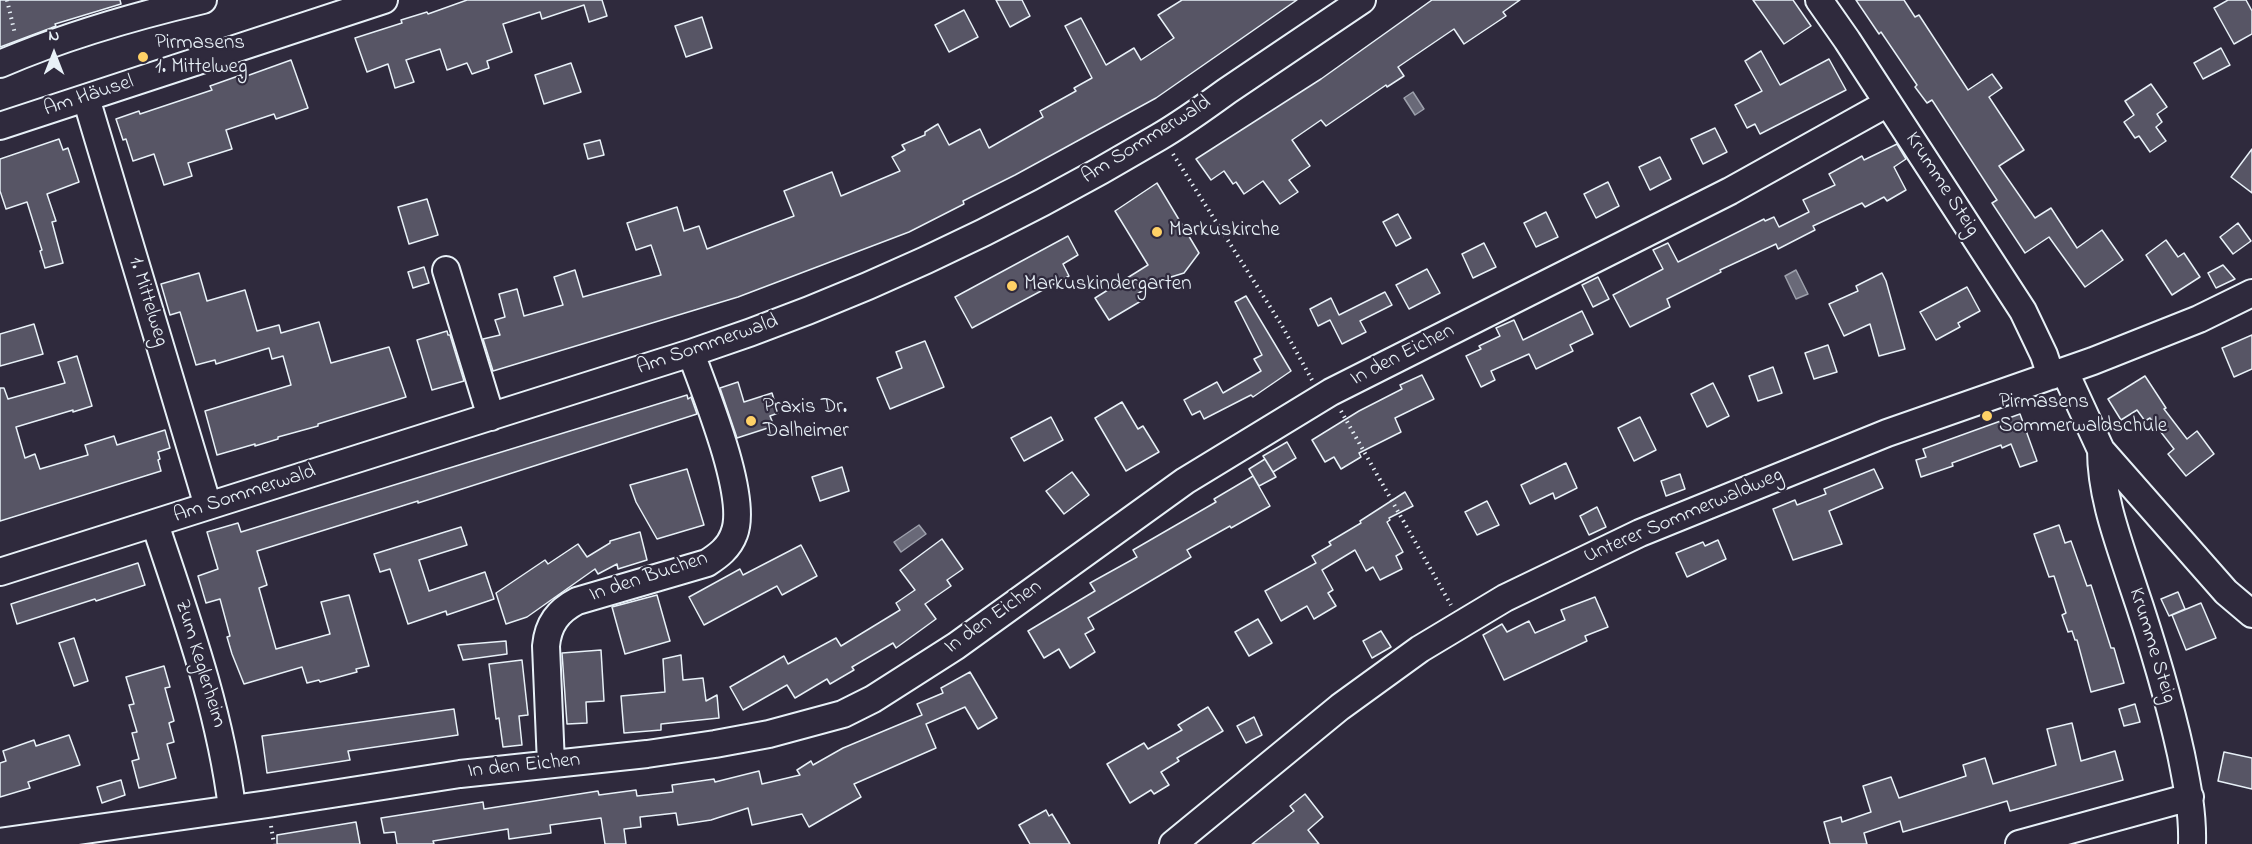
<!DOCTYPE html>
<meta charset="utf-8">
<style>
body{margin:0}
#map{position:relative;width:2252px;height:844px;overflow:hidden;background:#2f2a3d;font-family:"Indie Flower",sans-serif}
canvas{display:block}
.north{position:absolute;left:24px;top:24px;width:60px;height:60px;-webkit-text-stroke:4px #2f2a3d;paint-order:stroke;rotate:0deg;font-size:16px;font-weight:700;line-height:24px;text-align:center;color:#e8f1f8}
.north::after{content:'';display:block;margin:auto;width:21px;height:27px;background:#e8f1f8;clip-path:polygon(50% 0,100% 100%,50% 72%,0 100%)}
</style>
<div id="map">
<canvas width="2252" height="844"></canvas>
<div class="north">N</div>
</div>
<script>
const g = document.querySelector('canvas').getContext('2d');
g.lineJoin = 'round';
function fill(path, color) { g.fillStyle = color; g.fill(path, 'evenodd'); }
function trace(path, color, width, dash) { g.strokeStyle = color; g.lineWidth = width; g.lineCap = dash ? 'butt' : 'round'; g.setLineDash(dash || []); g.stroke(path); }
function drawText(font, color, halo, rows, align = 'center') {
  g.font = font + ' "Indie Flower",sans-serif'; g.lineWidth = 4.5; g.setLineDash([]); g.textBaseline = 'middle'; g.strokeStyle = halo; g.fillStyle = color; for (const [text, x, y, turn = 0] of rows) {
    g.save(); g.translate(x, y); g.rotate((+turn || 0) * Math.PI / 180); g.textAlign = isNaN(turn) ? turn : align; if (halo) g.strokeText(text, 0, 0); g.fillText(text, 0, 0); g.restore();
  }
}
const water = new Path2D(`
 M1413 92 1424 109 1415 115 1404 98Z
 M1796 270 1808 294 1796 299 1785 276Z
 M919 525 926 534 901 552 894 542Z`);
const building = new Path2D(`
 M0 0H120L121 4 55 24 56 26 51 28 0 47Z
 M467 0H602L607 16 589 22 584 5 542 19 540 12 503 24 512 52 487 61 489 68 472 74 467 63 447 70 440 49 406 60 414 82 395 88 388 64 367 72 355 38 402 23 401 20 427 12 428 14Z
 M996 0H1022L1030 16 1010 27Z
 M1182 0H1297L1156 98 1015 175 963 201 964 204 909 232 738 297 493 371 483 339 500 335 495 320 505 317 499 294 517 289 524 316 563 305 554 277 575 270 583 297 661 275 651 245 636 250 627 223 677 207 684 231 699 226 707 249 794 216 784 191 832 172 841 196 900 171 892 157 905 150 902 145 925 135V132L938 124 949 145 980 129 989 148 1043 117 1040 111 1076 91 1074 88 1092 78 1065 26 1081 18 1106 65 1134 48 1141 60 1174 38 1158 15Z
 M1432 0H1520L1503 12 1506 16 1464 44 1454 29 1398 67 1404 76 1387 87 1386 85 1326 126 1321 120 1292 140 1310 166 1289 180 1298 192 1280 204 1263 181 1244 194 1236 182 1233 184 1224 171 1211 180 1196 159 1321 79Z
 M1753 0H1793L1811 26 1784 44Z
 M1856 0H1904L1915 17 1919 15 1968 90 1992 74 2002 88 1989 97 2024 150 1999 166 2035 218 2051 208 2077 248 2102 230 2123 260 2085 287 2049 237 2025 253 1992 203 1997 200 1932 100 1927 103 1915 87 1917 85 1881 32 1879 34Z
 M2228 0H2246L2252 11V34L2234 44 2214 8Z
 M964 10 978 37 949 52 935 25Z
 M702 17 712 48 686 57 675 26Z
 M2221 48 2230 65 2203 79 2194 63Z
 M1761 51 1780 85 1829 59 1846 90 1760 134 1755 124 1747 128 1735 105 1762 91 1745 61Z
 M291 60 308 108 276 119 274 114 226 130 232 149 188 163 192 176 164 185 154 154 133 161 126 139 123 140 116 119 139 111 140 114 212 90 210 86 241 75V78Z
 M571 63 581 92 544 104 535 75Z
 M2151 84 2167 107 2157 114 2162 122 2156 127 2166 141 2150 152 2139 136 2135 138 2124 122 2134 115 2125 101Z
 M1715 128 1727 152 1703 164 1691 139Z
 M59 139 63 150 68 148 79 182 47 194 56 221 52 222 63 263 45 268 40 251 42 250 27 202 6 209 0 191V159Z
 M600 140 604 155 588 159 584 144Z
 M1897 144 1906 159 1894 167 1906 190 1887 201 1884 197 1865 207 1862 203 1813 226 1815 230 1778 249 1776 244 1720 270 1721 272 1667 299 1670 307 1630 327 1613 295 1663 269 1653 250 1668 243 1678 262 1764 219 1765 221 1774 217 1779 227 1809 212 1803 200 1835 185 1829 174 1862 156 1864 160Z
 M2252 149V193L2231 177Z
 M1660 157 1671 179 1650 190 1639 167Z
 M1608 182 1619 206 1596 218 1584 194Z
 M1157 183 1199 253 1184 273 1158 281 1137 294 1141 301 1109 320 1095 298 1148 265 1115 211Z
 M427 199 438 235 409 244 398 207Z
 M1546 212 1558 237 1536 247 1524 223Z
 M1398 214 1411 238 1396 246 1383 222Z
 M2238 223 2251 241 2233 254 2220 237Z
 M1068 236 1078 255 1063 264 1069 276 972 328 955 297Z
 M2166 240 2178 257 2184 253 2200 277 2172 295 2146 255Z
 M1484 243 1496 267 1473 278 1462 254Z
 M2223 265 2235 279 2216 288 2208 273Z
 M424 267 429 283 413 288 408 272Z
 M1427 269 1440 293 1409 309 1396 285Z
 M199 273 207 301 245 290 257 331 279 325 281 333 319 322 331 363 389 347 406 397 318 424V426L278 437V439L255 446V444L217 455 205 411 291 385 283 356 272 359 269 348 216 364 215 360 196 365 180 312 170 315 161 284Z
 M1882 273 1886 281 1905 349 1879 356 1870 324 1844 336 1829 304 1858 291 1856 286Z
 M1598 277 1609 299 1593 307 1582 285Z
 M1967 287 1980 311 1958 323 1960 327 1936 340 1920 312Z
 M1385 292 1392 305 1360 321 1366 332 1342 344 1330 320 1318 326 1310 309 1331 298 1339 315Z
 M1246 296 1291 371 1253 397 1251 395 1204 419 1200 411 1192 415 1184 400 1217 382 1223 393 1261 371 1254 359 1262 355 1235 302Z
 M1582 311 1593 334 1570 345 1573 351 1536 369 1529 354 1491 371 1495 380 1481 387 1466 356 1481 349 1479 346 1500 336 1496 328 1514 320 1523 340Z
 M34 324 43 354 0 366V334Z
 M447 331 448 335H450L464 381 432 390 417 340Z
 M2252 335V369L2234 377 2222 348Z
 M925 341 944 387 890 409 877 378 902 368 896 352Z
 M1828 345 1837 372 1814 379 1805 353Z
 M77 356 92 406 73 412V410L16 427 25 458 35 454 40 469 88 455 85 445 114 436 117 445 165 430 170 448 158 452 160 459 158 460 161 471 0 521V388H4L8 399 65 383 58 362Z
 M1773 367 1782 393 1758 401 1749 376Z
 M1422 375 1434 399 1395 418 1401 432 1359 453 1361 457 1341 469 1334 457 1325 462 1312 440 1359 411 1402 389 1400 385Z
 M2145 376 2166 408 2164 409 2187 439 2197 431 2214 454 2186 476 2168 454 2174 449 2150 418 2145 421 2137 410 2121 420 2108 399Z
 M738 382 744 402 772 393 778 413 770 416 774 426 737 438 720 388Z
 M1713 383 1729 416 1707 427 1691 394Z
 M687 395 688 399 691 397 697 414 418 503V501L257 551 267 585 259 588 276 649 330 634 321 602 349 595 369 666 356 669 357 672 320 682 319 680 307 683 302 667 244 684 232 654 227 637 230 636 220 599 206 603 198 576 218 569 207 532 238 523 241 532Z
 M1122 402 1138 429 1143 426 1159 452 1126 471 1095 418Z
 M2020 414 2037 461 2020 467 2011 444 2002 448 2001 445 1952 463 1953 466 1921 477 1916 460 1926 457 1923 449Z
 M1051 417 1063 440 1024 461 1011 438Z
 M1640 417 1656 450 1634 461 1618 428Z
 M1287 442 1296 458 1273 472 1263 456Z
 M1265 459 1276 477 1259 486 1249 469Z
 M1566 463 1577 488 1555 499 1553 493 1530 504 1521 485Z
 M842 467 849 491 820 501 812 477Z
 M687 469 704 525 657 539 636 502 630 485Z
 M1874 469 1883 488 1829 511 1842 544 1793 560 1773 509 1795 500 1797 505 1826 494 1824 489Z
 M1072 472 1089 495 1064 514 1046 491Z
 M1680 474 1685 489 1666 496 1661 481Z
 M1253 476 1270 506 1231 528 1230 526 1187 550 1191 557 1088 618 1094 629 1085 634 1095 652 1070 668 1059 649 1044 658 1028 631 1095 591 1090 583 1137 557 1133 550 1216 502 1214 499Z
 M1405 492 1413 506 1389 518 1390 520 1387 522 1403 552 1396 556 1402 569 1380 580 1373 567 1366 571 1355 550 1322 570 1333 590 1328 593 1336 606 1314 619 1307 606 1281 621 1265 591 1316 563 1312 556 1331 545 1329 542 1361 523 1360 521Z
 M1487 501 1499 525 1477 535 1465 512Z
 M1597 507 1606 527 1589 535 1580 516Z
 M2059 525 2065 543 2071 541 2087 586 2091 585 2111 648H2114L2124 683 2091 692 2077 640H2075L2072 631 2068 632 2062 615 2066 613 2054 576 2049 577 2034 534Z
 M461 527 467 545 419 560 429 591 485 572 494 599 447 615 446 611 408 624 390 569 380 572 374 554Z
 M640 532 647 560 618 569 617 564 598 574 595 569 527 617 506 624 496 593 545 560 548 564 578 544 587 557 610 543V541Z
 M942 539 963 569 947 580 951 586 925 604 936 619 896 648 893 643 852 667 854 670 830 684 827 679 795 698 787 685 743 710 730 687 784 656 788 664 836 638 841 646 900 610 896 603 915 590 900 570Z
 M1718 540 1726 559 1687 577 1676 553 1703 542 1705 546Z
 M801 545 817 576 782 595 777 586 704 625 689 597 740 569 743 575Z
 M138 563 145 585 96 601 95 599 17 624 11 604Z
 M2178 592 2185 609 2169 616 2161 599Z
 M657 595 670 641 625 654 612 607Z
 M1595 597 1608 627 1585 636 1587 641 1504 680 1483 635 1502 624 1507 632 1529 621 1535 633 1565 620 1561 610Z
 M2201 603 2216 638 2186 650 2172 615Z
 M1258 619 1272 643 1249 656 1235 632Z
 M1381 631 1391 647 1372 658 1363 641Z
 M74 638 88 681 74 686 59 643Z
 M506 641 507 654 463 660 458 645Z
 M601 650 604 701 586 702 587 723 567 724 562 653Z
 M681 655 683 680 703 678 706 701 717 695 719 718 661 724V730L624 733 621 696 665 692 663 659Z
 M522 660 528 715 519 716 522 745 503 747 499 718 496 719 489 664Z
 M164 666 170 687 165 688 174 721 169 723 174 742 167 744 176 778 139 788 132 761 139 759 132 733 137 732 129 705 134 704 126 677Z
 M970 672 997 718 978 729 965 707 926 724 936 748 854 784 861 797 809 827 802 814 752 825 748 808 711 820 678 825 676 813 640 817 641 827 624 829 626 844H605L601 818 550 825 551 833 509 839 508 829 433 841 434 844H397L395 832 384 833 381 818 483 802 484 809 598 791 599 795 636 790 637 796 673 792 672 785 714 779 715 782 759 771 762 784 800 775 797 770 811 761 813 765 843 748 922 715 917 704 943 693 941 688Z
 M2135 704 2140 722 2124 726 2119 709Z
 M1208 707 1223 731 1177 758 1179 761 1161 772 1169 785 1154 794 1151 790 1130 803 1107 764 1144 743 1148 749 1182 730 1178 725Z
 M454 709 458 735 348 751 350 760 267 773 262 736Z
 M1254 717 1262 735 1246 743 1237 726Z
 M2072 723 2081 761 2115 751 2123 780 2010 811 2007 801 1903 832 1900 821 1864 833 1867 844H1830L1824 822 1841 817 1842 822 1871 812 1863 786 1891 777 1899 798 1966 776 1963 765 1985 758 1993 784 2056 765 2047 729Z
 M69 735 80 765 28 782 30 788 0 797V763L6 761 3 751 34 740 36 746Z
 M2224 752 2252 758V789L2218 781Z
 M121 780 125 795 102 803 97 787Z
 M1305 794 1323 817 1308 830 1319 844H1252L1294 811 1290 806Z
 M1046 810 1049 816 1052 814 1070 844H1030L1019 825Z
 M356 822 360 844H277V835Z`);
const path = new Path2D(`
 M7 0 15 34
 M1173 154 1281 324 1312 380
 M1341 411 1451 605
 M271 826 274 844`);
const minor = new Path2D(`
 M1819 0 1847 40 2023 311 2044 355 2051 376
 M0 64C65 36 135 16 203 0
 M86 98 208 506
 M0 126 384 0
 M446 270 491 417
 M2065 372 2101 450 2226 592 2252 614
 M2101 450C2101 496 2118 540 2132 583 2151 639 2168 695 2181 754 2187 784 2193 813 2192 844
 M155 524C186 617 220 710 232 808
 M0 572 691 353C855 299 1011 225 1159 137 1183 123 1205 107 1227 91 1272 61 1317 30 1362 0
 M551 764 546 646C548 624 558 611 577 601L707 563C718 556 729 548 734 534 749 497 705 393 691 353
 M0 842 268 804 460 774 647 754 715 744 769 734 843 714 873 699 956 646 1185 481 1331 392 1730 191 1888 103
 M1173 844 1340 707 1420 649 1505 598 1640 533 1887 433 2093 361 2199 319 2252 293
 M2019 844 2190 797`);
const markers = [
 [143,57,6,"#ffd166"],
 [1157,232,6,"#ffd166"],
 [1012,286,6,"#ffd166"],
 [1987,416,6,"#ffd166"],
 [751,421,6,"#ffd166"]
];
const poiNames = [
 ["Pirmasens",155,45],
 ["1. Mittelweg",155,69],
 ["Markuskirche",1169,232],
 ["Markuskindergarten",1024,286],
 ["Pirmasens",1999,404],
 ["Sommerwaldschule",1999,428],
 ["Praxis Dr.",763,409],
 ["Dalheimer",763,433]
];
const streetNames = [
 ["Am Häusel",89,97,-18],
 ["Am Sommerwald",1147,141,-32],
 ["Krumme Steig",1941,185,57],
 ["1. Mittelweg",147,302,73],
 ["Am Sommerwald",708,346,-19],
 ["In den Eichen",1403,356,-27],
 ["Am Sommerwald",245,495,-18],
 ["Unterer Sommerwaldweg",1684,517,-23],
 ["In den Buchen",649,578,-18],
 ["In den Eichen",994,618,-35],
 ["Krumme Steig",2151,646,73],
 ["Zum Keglerheim",199,664,73],
 ["In den Eichen",524,767,-6]
];
fill(water, '#696978');
trace(water, '#9c9fab', 1.5);
fill(building, '#575565');
trace(building, '#e8f1f8', 1.5);
trace(minor, '#e8f1f8', 30);
trace(path, '#e8f1f8', 4, [1.5, 4.5]);
trace(minor, '#2f2a3d', 26);
for (const [x, y, r, color] of markers) { const dot = new Path2D(); dot.arc(x, y, r, 0, 2 * Math.PI); g.fillStyle = color; g.fill(dot); trace(dot, '#2f2a3d', 2); }
drawText('21px', '#e8f1f8', '#2f2a3d', poiNames, 'left');
drawText('21px', '#e8f1f8', '#2f2a3d', streetNames);
</script>
